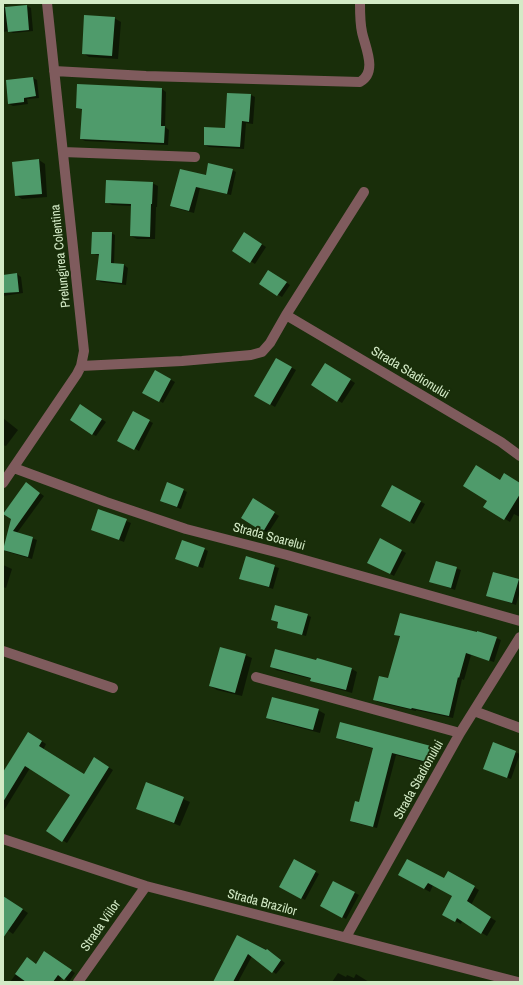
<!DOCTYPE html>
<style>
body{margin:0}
#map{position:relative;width:523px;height:985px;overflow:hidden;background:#192e0a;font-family:"Archivo Narrow",sans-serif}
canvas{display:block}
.frame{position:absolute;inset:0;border:4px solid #d3eac6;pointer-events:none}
</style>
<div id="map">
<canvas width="523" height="985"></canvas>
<div class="frame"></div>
</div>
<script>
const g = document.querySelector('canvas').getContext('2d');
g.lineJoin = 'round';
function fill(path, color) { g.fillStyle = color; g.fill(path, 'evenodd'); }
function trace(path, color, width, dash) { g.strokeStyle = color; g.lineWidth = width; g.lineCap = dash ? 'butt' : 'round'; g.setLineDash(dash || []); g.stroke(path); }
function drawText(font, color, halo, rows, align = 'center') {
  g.font = font + ' "Archivo Narrow",sans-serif'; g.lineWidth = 4; g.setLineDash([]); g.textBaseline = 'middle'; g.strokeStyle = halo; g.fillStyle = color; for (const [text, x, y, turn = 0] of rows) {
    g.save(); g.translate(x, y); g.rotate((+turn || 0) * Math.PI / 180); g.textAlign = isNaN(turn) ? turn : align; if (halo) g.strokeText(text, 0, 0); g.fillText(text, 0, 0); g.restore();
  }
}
const shadow = new Path2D(`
 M27 6 31 8 33 31 13 33 9 31 3 32V8Z
 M114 18 121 22 118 59 89 57 83 53Z
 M33 78 37 80 39 98 27 99 28 104 13 106 9 104Z
 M78 85 162 89 166 92 165 127 169 130 168 145 85 141 81 139 83 110 77 108Z
 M251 95 255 97 253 124 246 123 244 149 209 147 205 145 226 130Z
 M39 160 45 164 47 197 22 199 16 195Z
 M232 170 236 172 231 195 200 188 194 213 175 208 171 206 206 176Z
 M152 183 158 186 157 207H156L155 239H137L131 236 132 206 112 205 106 202Z
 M111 233 115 235 114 264 124 265 128 268 126 285 101 282 97 280 100 256 92 253Z
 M244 233 266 247 255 264 233 250Z
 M272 273 290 285 282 297 260 284Z
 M17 274 21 277 23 293 3 296V276Z
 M276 359 296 370 275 407 256 396Z
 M325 364 355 383 342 403 312 384Z
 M155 371 175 382 163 403 144 392Z
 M85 408 106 422 96 436 92 434Z
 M133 413 153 423 139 451 119 440Z
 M3 418 18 430 6 446 3 445Z
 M503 483 520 484V517L514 514 510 522 485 507Z
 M30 486 44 496 17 533 37 540 32 559 8 552 4 550Z
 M393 486 425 504 414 524 382 506Z
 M183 490 187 492 181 509 165 503Z
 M253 500 279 516 268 533 242 517Z
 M99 510 131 523 124 542 96 531Z
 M380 539 406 553 394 576 368 562Z
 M204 549 208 551 203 568 181 561Z
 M247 558 279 568 273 589 240 578Z
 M437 562 461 570 455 590 430 581Z
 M3 565 12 569 6 588 3 587Z
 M518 580 520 581V591L516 605 487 595Z
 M307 615 311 617 306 636 282 629 278 627 279 623 272 620Z
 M396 634 496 638 501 640 494 662 471 655 464 680 462 679 453 718 416 710V711L378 702 374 699 389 679 400 637Z
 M245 655 252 658 242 696 217 690 210 686Z
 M317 659 352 669 357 672 352 693 317 683 312 679 276 670 271 666 317 661Z
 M318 710 325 714 320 733 274 721 267 717Z
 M341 723 431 747 435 750 431 764 396 755 377 828 355 823 351 820 360 803 374 749 341 740 337 737Z
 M29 733 46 744 43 750 84 775 95 759 113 770 67 843 48 831 71 794 30 768 3 812V774Z
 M493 744 520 754 511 779 484 769Z
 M147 784 190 802 180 826 137 808Z
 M294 860 319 874 305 900 280 886Z
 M448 873 479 890 471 905 496 921 487 936 462 921 461 924 443 915 453 896 433 885 430 892 399 875 444 880Z
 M334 882 359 895 346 919 322 906Z
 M3 896 28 913 13 934 3 927Z
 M238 936 271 952 285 963 276 974 252 956 238 982H214Z
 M49 955 75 973 69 982 62 977 59 982H10L27 959 36 965Z
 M338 973 346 977 347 975 354 978 356 974 369 982H332Z`);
const building = new Path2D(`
 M27 5 29 30 8 32 5 7Z
 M84 15 115 17 112 56 82 54Z
 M33 77 36 96 24 98V102L8 104 6 80Z
 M77 84 162 88 161 126H165L164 143 80 139 82 109 76 108Z
 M227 93 251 94 249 122 242 121 240 147 204 145V127L225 128Z
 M39 159 42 194 15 196 12 162Z
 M208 163 233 169 227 194 196 187 189 211 170 206 180 169 206 175Z
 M106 180 153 182 152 204H151L150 237 130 236 131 204 105 203Z
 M92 232H112L111 263 124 264 122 283 96 280 99 254H91Z
 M244 232 262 244 250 263 232 251Z
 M268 270 287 282 277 296 259 284Z
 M17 273 19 292 3 293V275Z
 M276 358 292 367 270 405 254 396Z
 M325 363 351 379 337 402 311 385Z
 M155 370 171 379 159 402 142 393Z
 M80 404 102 419 92 435 70 420Z
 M133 411 150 420 134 450 117 441Z
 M476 465 500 480 504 473 520 483V494L504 520 483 507 487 501 463 486Z
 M26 482 40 493 13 531 33 537 28 557 3 550 11 519 3 514Z
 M167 482 184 489 177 507 160 501Z
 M392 485 421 501 410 522 381 506Z
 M253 498 275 512 263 532 241 518Z
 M98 509 127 519 119 540 91 530Z
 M380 538 402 550 390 574 367 563Z
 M182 540 205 548 198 567 175 559Z
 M246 556 275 565 269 587 239 579Z
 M436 561 457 567 451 588 429 582Z
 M493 572 519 579 512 603 486 596Z
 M275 605 308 614 302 635 277 628 278 622 271 620Z
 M400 613 477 632V631L497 637 489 661 466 653 459 678 458 677 449 716 412 708 411 709 373 700 379 676 388 678 400 636 394 635Z
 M220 647 246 654 235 693 209 686Z
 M275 649 316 660 317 658 352 668 346 690 310 681 311 678 270 667Z
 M272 697 319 709 313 730 266 718Z
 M340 722 431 746 427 762 392 753 373 827 350 821 355 801 359 802 373 748 336 738Z
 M28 732 42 741 39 746 84 774 94 757 109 767 62 842 46 831 70 795 25 766 3 802V772Z
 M493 742 516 751 507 778 483 769Z
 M146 782 184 797 174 823 136 809Z
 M294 859 316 871 301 899 279 887Z
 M407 859 444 878 448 871 475 886 467 901 491 917 481 934 457 918 455 922 442 915 452 896 428 883 424 889 398 875Z
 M333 881 355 892 342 918 320 906Z
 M3 896 23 909 3 938Z
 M237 935 266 950 267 949 281 960 272 973 248 954 233 982H213Z
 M44 951 72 970 64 980 58 975 53 982H26L15 974 27 957 36 964Z`);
const minor = new Path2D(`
 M54 71 146 76 360 82C378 72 365 47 362 32 360 23 360 12 360 3
 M63 152 195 157
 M286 315 501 442 520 456
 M81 366 182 361 251 355 262 352 270 343 286 315 364 192
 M14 468 106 502 186 529 287 555 520 621
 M3 483 77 374 81 366 84 351 47 3
 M3 651 113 688
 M256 677 460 733
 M474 711 520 728
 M3 839 146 886 518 982
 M346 937 460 733 520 637
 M78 982 146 886`);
const streetNames = [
 ["Prelungirea Colentina",61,256,-96],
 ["Strada Stadionului",410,373,31],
 ["Strada Soarelui",269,537,15],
 ["Strada Stadionului",419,780,-61],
 ["Strada Brazilor",262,903,15],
 ["Strada Viilor",101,926,-55]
];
fill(shadow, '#0007');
fill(building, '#4f9b6b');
trace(minor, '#7f5b5d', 10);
drawText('13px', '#d3eac6', '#192e0a', streetNames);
</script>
